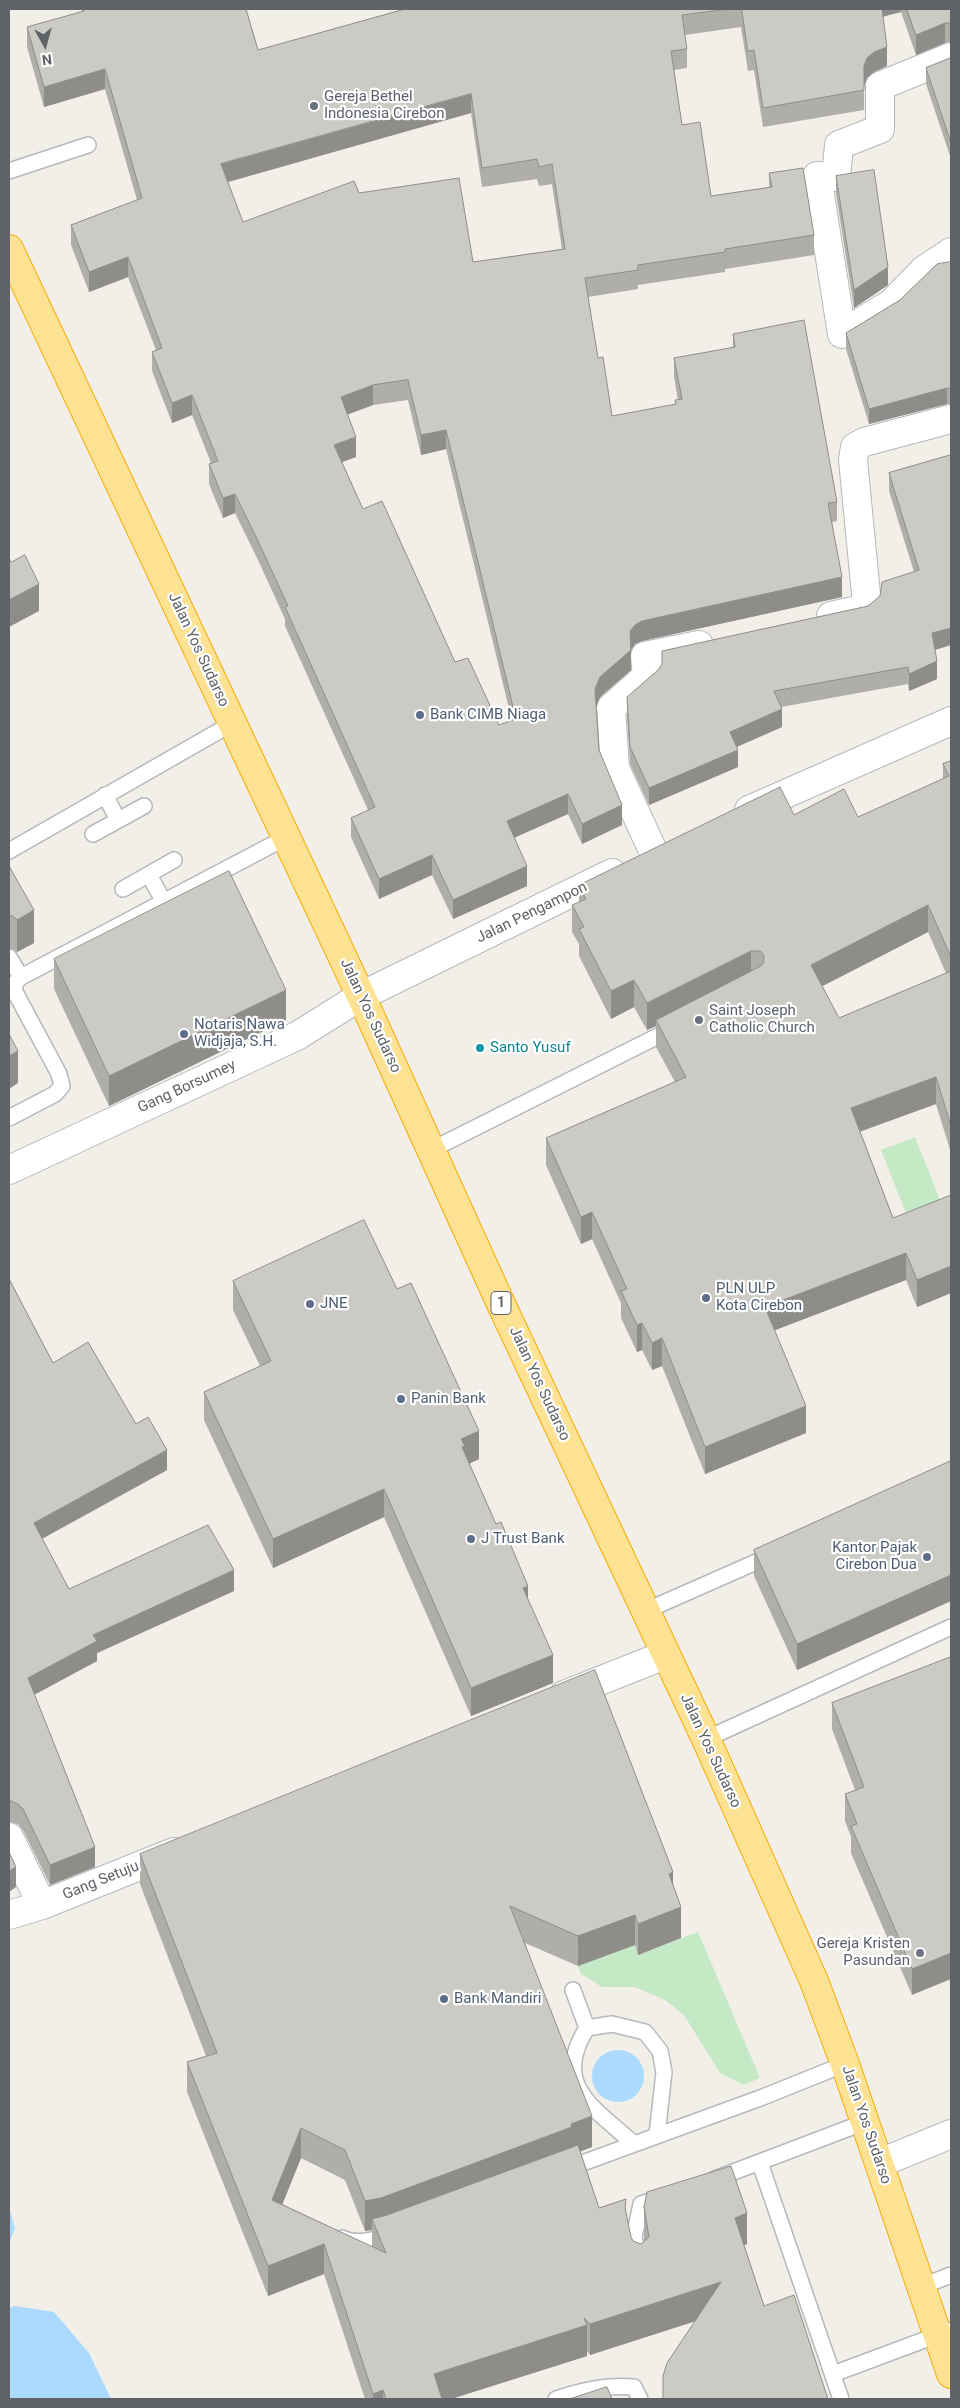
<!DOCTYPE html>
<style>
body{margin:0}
#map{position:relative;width:960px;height:2408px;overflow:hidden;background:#f1efe8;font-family:Roboto,sans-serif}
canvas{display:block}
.frame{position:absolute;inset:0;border:10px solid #5f6368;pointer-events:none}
.north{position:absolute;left:20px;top:20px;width:50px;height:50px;-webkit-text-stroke:4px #fff;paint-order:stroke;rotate:173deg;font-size:14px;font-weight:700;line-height:20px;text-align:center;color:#5f6368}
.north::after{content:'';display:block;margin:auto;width:18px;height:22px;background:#5f6368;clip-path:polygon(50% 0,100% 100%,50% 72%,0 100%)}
</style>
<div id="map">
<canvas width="960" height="2408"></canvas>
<div class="frame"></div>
<div class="north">N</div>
</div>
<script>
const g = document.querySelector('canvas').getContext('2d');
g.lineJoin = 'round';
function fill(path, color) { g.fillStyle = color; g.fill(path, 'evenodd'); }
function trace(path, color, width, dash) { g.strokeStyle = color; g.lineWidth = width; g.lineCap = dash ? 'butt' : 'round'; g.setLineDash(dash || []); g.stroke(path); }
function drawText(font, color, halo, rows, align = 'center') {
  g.font = font + ' Roboto,sans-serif'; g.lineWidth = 4.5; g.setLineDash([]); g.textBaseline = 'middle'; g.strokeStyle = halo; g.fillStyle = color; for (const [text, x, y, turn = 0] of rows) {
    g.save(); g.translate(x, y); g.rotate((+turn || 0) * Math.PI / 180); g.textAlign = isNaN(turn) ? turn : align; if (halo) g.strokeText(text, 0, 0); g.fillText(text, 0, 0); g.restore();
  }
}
const green = new Path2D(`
 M915 1137 944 1210 910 1223 881 1150Z
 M698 1932 760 2078 744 2085 720 2073 684 2015 665 2000 635 1987H602L581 1974 578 1966 635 1945 638 1955Z`);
const water = new Path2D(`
 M592 2076a26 26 0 1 1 52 0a26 26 0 1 1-52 0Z
 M9 2207 15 2229 9 2243Z
 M15 2306 54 2312 89 2353 111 2399H9V2308Z`);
const lane = new Path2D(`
 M9 171 88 145
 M105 795 118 820
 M93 834 144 806
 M9 851 233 723
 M149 875 164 902
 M123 889 174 860
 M9 957 21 977
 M9 1118 55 1094 62 1086 59 1074 14 990 16 982 21 977 285 838
 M431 1150 674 1028
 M645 1611 772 1555
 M706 1739 951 1627
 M573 1990 587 2028 612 2024 645 2032 660 2051 664 2072 657 2135
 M587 2028C550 2086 596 2109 634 2144
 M760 2163 841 2399
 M566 2169 763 2097 845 2064
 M715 2179 865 2122
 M342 2238C357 2246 377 2239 392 2234
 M639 2260 634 2237 641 2204 662 2197
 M920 2287 951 2275
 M833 2374 951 2330
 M556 2399C583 2390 606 2385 634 2387L640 2399`);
const street = new Path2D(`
 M951 57 880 86V129L839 145 836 177 817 176 842 334 892 303 924 270 951 252
 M831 616 863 609 867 604 853 460 855 447 864 442 951 419
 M749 810 951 721
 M654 853 615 768 611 708 647 676 645 656 699 645
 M9 1170 297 1036 361 996 612 873
 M564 1695 665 1655
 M9 1837 42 1905
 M9 1915 42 1905 174 1852`);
const secondary = new Path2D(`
 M880 2163 951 2134`);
const highway = new Path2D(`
 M9 249 361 996 501 1304 706 1739 814 1981 845 2064 951 2374`);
const wall = new Path2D(`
 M82 9H246L258 50 405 9H951V42L945 43 916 55 901 12 883 17 887 66 874 72 867 78 864 86V110L763 127 754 70 748 71 741 27 685 35 687 49V68L674 70 682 125 711 196 769 187V173L814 235V255L725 269V272L638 285V289L588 297 598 358 612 416 675 405V400H678L674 377V358L733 348V334L837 502V521L832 522 842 597 642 641 635 644 631 650V670L600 697 597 706 599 750 622 825 582 844 568 814 514 837 527 886 453 919 432 875 379 899 351 837V818L368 810 285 626V619L258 560 235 513 223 518 209 484V464L211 463 192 415 172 423 152 371V352L156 350 128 277 89 292 71 245V225L137 200 105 89 44 107 27 47V27L82 12ZM471 113 482 187 537 179 539 186 552 184 562 249 473 262 359 193 243 222 227 182ZM408 400 421 455 446 449 512 721 499 725 455 662 363 509 342 462 356 457 348 414 373 405Z
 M951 58V159L926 84V68Z
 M836 176 888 285 854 308 836 194Z
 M951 262V404H947L869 424 846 349V333L900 300Z
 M951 455 935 650 937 679 909 691 908 684 781 707 782 727 736 747 738 767 649 805 630 764 627 715V697L868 606 914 572 889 491V473Z
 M951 761V1153L936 1104 860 1131 893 1218 951 1195V1293L917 1307 906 1280 775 1330 806 1433 705 1474 662 1366 652 1370 642 1350 637 1352 621 1318V1303L592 1239 581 1244 546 1165V1138L675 1082 656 1047V1026L647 1030 634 1007 611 1019 579 956V944L572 932V905L579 902V885L794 815 858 817 943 779V764ZM928 932 946 973 839 1018 822 986Z
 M9 866 34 943 17 952 13 949H9Z
 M54 959 286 1020 109 1106 54 989Z
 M9 1270 10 1280 53 1363 136 1424 167 1470 42 1539 69 1589 234 1591 97 1653V1661L34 1695 95 1867 50 1885 23 1830 18 1824 11 1822H9Z
 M233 1281 479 1459 469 1463 528 1599 553 1683 471 1716 384 1517 273 1568 204 1420V1392L260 1366 233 1310Z
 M951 1461V1601L797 1670 754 1576V1550Z
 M951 1657 912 1995 851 1853V1837L845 1821V1794L855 1790 832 1729V1703Z
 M140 1854 673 1885 681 1938 638 1955 635 1945 578 1966 525 1943 592 2147 580 2151 599 2208 626 2214 631 2237 633 2241 641 2244 644 2241V2207L747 2244 744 2245 764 2306 828 2399 695 2321 590 2355 587 2351V2356L451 2399H365L324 2274 268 2296 187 2092V2062L206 2056 140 1884ZM301 2158 345 2180 365 2231 372 2230V2247L282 2204Z`);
const shadedWall = new Path2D(`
 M880 9H901V12L880 17Z
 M945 23V43L916 55V35Z
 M887 47V66L874 72 867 78 864 86V66L867 58 874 52Z
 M105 69V89L44 107V87Z
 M471 94V113L221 184V164Z
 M128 257V277L89 292V272Z
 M888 267V285L854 308V290Z
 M373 385V405L341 417V397Z
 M947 388V404L869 424V409Z
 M192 395V415L172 423V403Z
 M446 430V449L421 455V435Z
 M356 437V457L334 465V445Z
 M235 494V513L223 518V498Z
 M842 577V597L642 641 635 644 631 650V670L600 697 595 709V689L600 677 635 625 642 621Z
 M39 584V611L9 627V600Z
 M951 628V645L932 651V633Z
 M937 661V679L909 691V674Z
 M782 709V727L730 750V732Z
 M738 750V767L649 805V788Z
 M568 794V814L507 841V821Z
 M622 805V825L582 844V824Z
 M432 855V875L379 899V879Z
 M527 866V886L453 919V900Z
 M928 905V932L811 992V965Z
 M34 910V943L17 952V920Z
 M751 951V978L656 1020V1026L647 1030V1003Z
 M634 980V1007L611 1019V991Z
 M286 990V1020L109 1106V1076Z
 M18 1051V1083L9 1089V1056Z
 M936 1077V1104L851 1135V1108Z
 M592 1212V1239L581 1244V1217Z
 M906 1253V1280L765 1334V1307Z
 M951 1266V1293L917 1307V1280Z
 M642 1323V1350L637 1352V1325Z
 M662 1338V1366L652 1370V1343Z
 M806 1406V1433L705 1474V1447Z
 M479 1431V1459L465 1466 461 1439Z
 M167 1450V1470L34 1543V1523Z
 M384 1489V1517L273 1568V1539Z
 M234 1570V1591L97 1653V1661L28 1698V1678L93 1635Z
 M951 1575V1601L797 1670V1644Z
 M528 1586V1614L523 1588Z
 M553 1655V1683L471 1716V1688Z
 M95 1847V1867L50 1885V1865Z
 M16 1867V1887L9 1892V1871Z
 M673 1872V1903L669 1874Z
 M681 1907V1938L638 1955V1924Z
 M635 1915V1945L578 1966V1936Z
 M951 1953V1979L912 1995V1969Z
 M592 2116V2147L381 2228 372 2219V2230L365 2231V2201Z
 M301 2128V2158L272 2230V2200Z
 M747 2213V2244L735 2248V2218Z
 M324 2244V2274L268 2296V2266Z
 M721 2282V2313L590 2355V2324Z
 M587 2325V2356L451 2399H434V2374Z
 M383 2390V2399H373V2394Z`);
const building = new Path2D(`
 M83 9H246L258 50 405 9H729L682 15 687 49 671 51 682 125 700 122 711 196 772 187 769 173 803 168 814 235 725 249V252L638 265V270L585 278 598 358 603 357 612 416 676 404 675 400 682 399 674 358 735 347 733 334 804 320 837 502 828 503 842 577 642 621 635 625 630 631 631 650 600 677 595 689 599 750 622 805 582 824 568 794 507 821 527 866 453 900 432 855 379 879 351 818 375 807 285 607 288 606 258 541 235 494 223 498 209 464 218 461 192 395 172 403 152 352 162 348 128 257 89 272 71 225 142 198 105 69 44 87 27 27 84 11ZM471 94 482 168 537 159 539 167 552 164 565 249 473 262 459 178 359 193 354 181 243 222 221 164ZM408 380 421 435 446 430 516 719 499 725 468 658 455 662 382 501 363 509 334 445 356 437 341 397 373 385Z
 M742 9H882L887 47 874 52 867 58 864 66V90L763 108 754 50 748 51Z
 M907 9H951V23H945L916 35Z
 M951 58V143L926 68Z
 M874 170 888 267 854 290 836 176Z
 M951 262V388H947L869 409 846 333 900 300 937 264Z
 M951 455V628L932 633 937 661 909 674 908 667 774 691 782 709 730 732 738 750 649 788 630 747 627 697 658 670 662 664V651L868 606 880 596 882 582 919 570 889 473Z
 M25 555 39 584 9 600V558L11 562Z
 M951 761V957L928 905 811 965 839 1018 951 971V1126L936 1077 851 1108 893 1218 951 1195V1266L917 1280 906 1253 765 1307 806 1406 705 1447 662 1338 652 1343 642 1323 637 1325 621 1291 627 1289 592 1212 581 1217 546 1138 686 1077 656 1020 759 967 763 964 764 955 760 951H751L647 1003 634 980 611 991 579 929 584 927 572 905 586 899 579 885 780 787 794 815 844 789 858 817 949 776 943 764Z
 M9 866 34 910 17 920 13 916H9Z
 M229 871 286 990 109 1076 54 959Z
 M9 1034 18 1051 9 1056Z
 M364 1220 397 1289 411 1283 479 1431 461 1439 465 1446 462 1447 496 1524 501 1522 528 1586 523 1588 553 1655 471 1688 384 1489 273 1539 204 1392 271 1361 233 1281Z
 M9 1279 53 1363 88 1342 136 1424 148 1417 167 1450 34 1523 69 1589 208 1525 234 1570 93 1635 97 1641 28 1678 95 1847 50 1865 23 1809 18 1804 11 1801H9Z
 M951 1461V1575L797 1644 754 1550Z
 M951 1657V1953L912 1969 851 1826 857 1824 845 1794 864 1787 832 1703Z
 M595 1670 673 1872 669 1874 681 1907 638 1924 635 1915 578 1936 510 1906 592 2116 571 2124 572 2127 381 2198 365 2201 345 2150 301 2128 272 2200 386 2253 372 2219 387 2215 578 2145 599 2208 626 2199 625 2208 631 2237 633 2241 641 2244 649 2237 644 2207 647 2192 731 2166 747 2213 735 2218 764 2306 794 2295 828 2399H663V2376L667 2363 721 2282 590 2324 584 2318 587 2325 434 2374 442 2399H386L383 2390 373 2394 324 2244 268 2266 187 2062 217 2053 140 1854Z
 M9 1852 16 1867 9 1871Z
 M607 2387 612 2399H570Z`);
const markers = [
 [314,106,5,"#6b7280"],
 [420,715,5,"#5c6f8a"],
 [699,1020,5,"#6b7280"],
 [184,1034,5,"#5c6f8a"],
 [480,1048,5,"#0f9aa8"],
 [706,1298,5,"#5c6f8a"],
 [310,1304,5,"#5c6f8a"],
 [401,1399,5,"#5c6f8a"],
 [471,1539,5,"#5c6f8a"],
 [927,1557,5,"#5c6f8a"],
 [920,1953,5,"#6b7280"],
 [444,1999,5,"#5c6f8a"]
];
const shields = [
 [501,1303,20]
];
const shieldNames = [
 ["1",501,1303]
];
const worshipNames = [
 ["Gereja Bethel",324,97],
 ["Indonesia Cirebon",324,114],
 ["Saint Joseph",709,1011],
 ["Catholic Church",709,1028],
 ["Gereja Kristen",910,1944,"right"],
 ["Pasundan",910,1961,"right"]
];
const streetNames = [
 ["Jalan Yos Sudarso",198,650,65],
 ["Jalan Pengampon",532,913,-26],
 ["Jalan Yos Sudarso",370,1016,65],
 ["Gang Borsumey",187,1087,-25],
 ["Jalan Yos Sudarso",539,1384,65],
 ["Jalan Yos Sudarso",710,1751,65],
 ["Gang Setuju",101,1881,-22],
 ["Jalan Yos Sudarso",866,2125,71]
];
const serviceNames = [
 ["Bank CIMB Niaga",430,715],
 ["Notaris Nawa",194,1025],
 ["Widjaja, S.H.",194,1042],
 ["PLN ULP",716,1289],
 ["Kota Cirebon",716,1306],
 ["JNE",320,1304],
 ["Panin Bank",411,1399],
 ["J Trust Bank",481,1539],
 ["Kantor Pajak",917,1548,"right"],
 ["Cirebon Dua",917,1565,"right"],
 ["Bank Mandiri",454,1999]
];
const cultureNames = [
 ["Santo Yusuf",490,1048]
];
fill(green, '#c5e8c5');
fill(water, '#aadaff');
trace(lane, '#b5b8bc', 18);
trace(street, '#b5b8bc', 30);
trace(secondary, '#b6babf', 30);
trace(highway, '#f9ab00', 30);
trace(lane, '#fff', 15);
trace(street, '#fff', 28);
trace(secondary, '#fff', 28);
trace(highway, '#fde293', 28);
fill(wall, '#afaea9');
fill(shadedWall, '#8f8d8a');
fill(building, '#cccac5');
trace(building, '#8f8d8a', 1);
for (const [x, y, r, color] of markers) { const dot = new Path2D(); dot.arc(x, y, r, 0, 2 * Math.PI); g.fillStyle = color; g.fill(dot); trace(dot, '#fff', 2); }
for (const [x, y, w] of shields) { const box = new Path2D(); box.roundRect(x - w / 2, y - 11.5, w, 23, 4); g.fillStyle = '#fff'; g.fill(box); trace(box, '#5f6368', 1); }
drawText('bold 14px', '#5f6368', null, shieldNames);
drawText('15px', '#5b616d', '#fff', worshipNames, 'left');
drawText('15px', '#5f6368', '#fff', streetNames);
drawText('15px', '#4e5e75', '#fff', serviceNames, 'left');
drawText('15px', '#0d838f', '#fff', cultureNames, 'left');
</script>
